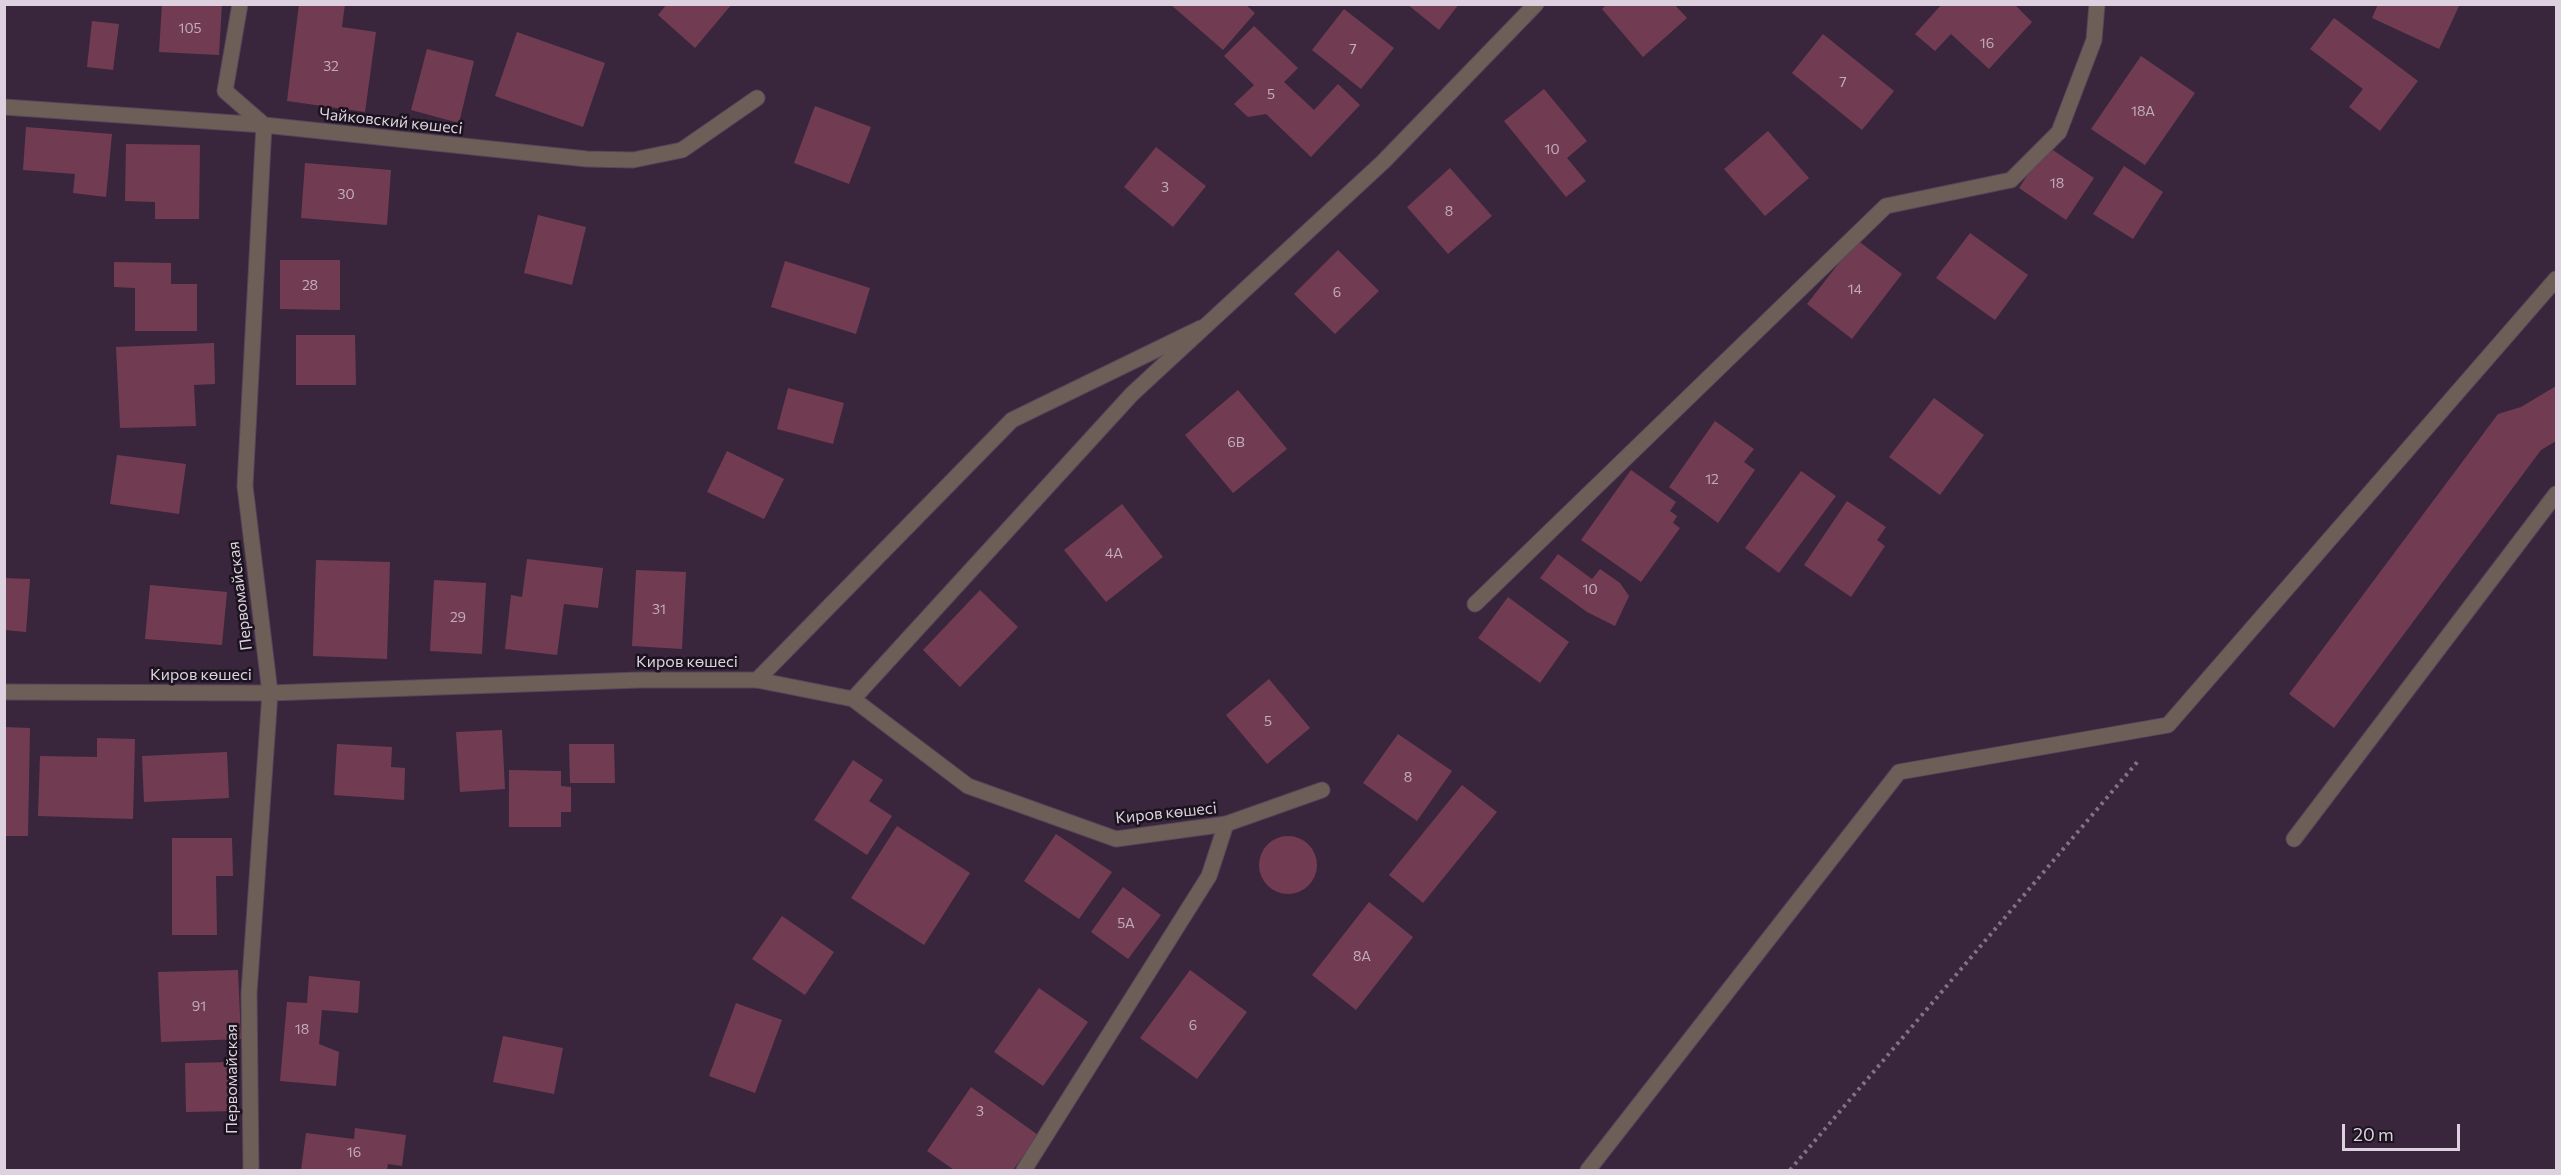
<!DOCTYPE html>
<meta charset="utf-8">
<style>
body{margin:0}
#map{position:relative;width:2561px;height:1175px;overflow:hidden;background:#39263d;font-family:Commissioner,sans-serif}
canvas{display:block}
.frame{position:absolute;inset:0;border:6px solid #ddd1e0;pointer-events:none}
.scale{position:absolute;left:2342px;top:1124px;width:118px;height:27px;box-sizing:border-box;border:3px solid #ddd1e0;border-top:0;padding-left:8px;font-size:18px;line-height:21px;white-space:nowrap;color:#ddd1e0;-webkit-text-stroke:4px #1b131d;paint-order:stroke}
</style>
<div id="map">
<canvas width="2561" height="1175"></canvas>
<div class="frame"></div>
<div class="scale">20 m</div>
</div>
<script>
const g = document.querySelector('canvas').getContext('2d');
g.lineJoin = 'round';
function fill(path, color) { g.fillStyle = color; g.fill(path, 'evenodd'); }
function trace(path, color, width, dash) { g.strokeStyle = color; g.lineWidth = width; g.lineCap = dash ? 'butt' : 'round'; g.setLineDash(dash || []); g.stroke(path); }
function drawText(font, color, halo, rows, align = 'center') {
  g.font = font + ' Commissioner,sans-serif'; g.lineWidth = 5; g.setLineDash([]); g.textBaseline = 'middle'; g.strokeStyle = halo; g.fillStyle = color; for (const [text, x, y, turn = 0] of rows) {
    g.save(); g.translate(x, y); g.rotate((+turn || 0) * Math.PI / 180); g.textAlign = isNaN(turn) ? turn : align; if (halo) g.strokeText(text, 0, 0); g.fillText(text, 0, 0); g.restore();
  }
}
const building = new Path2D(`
 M162 4H222L219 55 159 52Z
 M299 4H345L342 27 376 32 365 112 287 101Z
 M667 4H732L695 48 658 15Z
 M1170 4H1245L1255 13 1223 50Z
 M1407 4H1459L1439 30Z
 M1607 4H1674L1687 18 1643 57 1602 9Z
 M1942 4H2014L2032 22 1989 69 1951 34 1935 51 1915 34Z
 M2378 4H2460L2439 49 2372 18Z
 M1344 9 1394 48 1361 89 1312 50Z
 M2334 18 2418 81 2380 131 2349 107 2363 89 2310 49Z
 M92 21 119 24 113 70 87 67Z
 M1254 26 1298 68 1284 82 1314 110 1338 84 1360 105 1311 157 1266 114 1248 117 1234 104 1254 85 1224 56Z
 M517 32 605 63 583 127 495 96Z
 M1823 34 1894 91 1862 130 1792 73Z
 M427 49 474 61 459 123 411 110Z
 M2141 56 2195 93 2145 165 2091 129Z
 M1544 89 1587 141 1567 158 1586 181 1566 197 1504 121Z
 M815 106 871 127 849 184 794 163Z
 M26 127 112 134 106 197 73 193 75 174 23 170Z
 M1768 131 1809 178 1765 216 1724 169Z
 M126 144 200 145 199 219H155V202L125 201Z
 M2047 146 2094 178 2066 220 2019 188Z
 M1156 147 1206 186 1173 227 1124 187Z
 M305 163 391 170 387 225 301 218Z
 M2124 166 2163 192 2133 239 2093 214Z
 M1450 168 1492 216 1448 254 1407 207Z
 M538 215 586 227 572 285 524 273Z
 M1970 233 2028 275 1995 320 1936 278Z
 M1857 240 1902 274 1852 339 1807 304Z
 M1338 250 1379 291 1335 334 1294 294Z
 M280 260H340V310L280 309Z
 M785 261 870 288 856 334 771 307Z
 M114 262 171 263V284H197V331H135V288L114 287Z
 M296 335H355L356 385H296Z
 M214 343 215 384 194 385 196 426 120 428 116 347Z
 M2556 386V441L2541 450 2334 728 2289 694 2498 414 2521 407Z
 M788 388 844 403 833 444 777 429Z
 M1238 390 1287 449 1233 493 1185 435Z
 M1934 398 1984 435 1940 495 1889 457Z
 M1715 421 1754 449 1744 462 1755 470 1718 523 1669 487Z
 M727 451 784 479 764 519 707 492Z
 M117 455 186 464 179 514 110 504Z
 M1631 470 1676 502 1670 511 1677 516 1673 523 1680 528 1641 582 1581 540Z
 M1801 471 1836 496 1779 573 1745 548Z
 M1847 501 1886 527 1877 540 1885 546 1851 597 1804 565Z
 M1122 504 1163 557 1106 602 1064 550Z
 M1558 554 1592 579 1600 569 1620 583 1629 596 1615 626 1587 612 1540 578Z
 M527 559 603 568 598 608 564 604 557 655 505 649 511 595 522 597Z
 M316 560 390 562 387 659 313 656Z
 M636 570 686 572 682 649 632 646Z
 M4 578 30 579 26 632 4 630Z
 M434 580 486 583 482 654 430 651Z
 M150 585 227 592 222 645 145 639Z
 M980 590 1018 627 960 687 923 650Z
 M1508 597 1569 642 1540 683 1478 638Z
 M1269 679 1310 728 1267 764 1226 715Z
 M4 727 30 728 28 836H4Z
 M502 730 505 789 460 792 456 732Z
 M1398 734 1452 771 1417 821 1363 783Z
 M97 738 135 739 133 819 38 816 40 756 97 757Z
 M337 744 392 747 391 767 405 768 404 800 334 795Z
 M569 744H614L615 783H570Z
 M227 752 229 798 144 802 142 756Z
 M853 760 883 780 869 801 892 816 867 855 814 820Z
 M509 770 561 771V786L571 787V812H561V827H509Z
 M1462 785 1497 812 1423 903 1389 875Z
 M897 826 970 873 924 945 851 898Z
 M1056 834 1112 872 1079 919 1024 881Z
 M1259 865a29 29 0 1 1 58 0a29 29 0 1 1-58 0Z
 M172 838H232L233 876H216L217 935H172Z
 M1123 887 1161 915 1128 959 1091 932Z
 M1369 902 1413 937 1356 1010 1312 975Z
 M782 916 834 952 805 995 752 959Z
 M238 970 241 1039 161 1042 158 972Z
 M1190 970 1247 1012 1197 1079 1140 1038Z
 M309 976 360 981 358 1013 322 1010 319 1044 339 1052 336 1086 280 1081 287 1002 307 1003Z
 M1039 988 1088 1022 1043 1086 994 1052Z
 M736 1003 782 1020 755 1093 709 1076Z
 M503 1036 563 1048 554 1094 493 1082Z
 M236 1062 237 1111 186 1112 185 1063Z
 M971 1087 1038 1135 1013 1170H954L927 1151Z
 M355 1128 406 1135 402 1166 388 1164 387 1170H301L306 1133 354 1139Z`);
const path = new Path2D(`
 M1790 1170 2139 760`);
const service = new Path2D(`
 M1475 604 1886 206 2011 180 2059 132 2094 40 2097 4
 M757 680 1012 420 1201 328
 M2294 839 2556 494
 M1024 1170 1209 876 1226 824
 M1588 1170 1899 772 2168 725 2556 279`);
const minor = new Path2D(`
 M240 4 225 91 264 125
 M4 107 264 125 587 159 633 160 682 150 757 98
 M4 692 270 693 639 680H757L853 699 968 786 1116 839 1226 824 1322 790
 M853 699 1132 394 1383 162 1536 4
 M251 1170 249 993 270 693 245 486 264 125`);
const numberNames = [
 ["105",190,28],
 ["16",1987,43],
 ["7",1353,49],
 ["32",331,66],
 ["7",1843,82],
 ["5",1271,94],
 ["18A",2143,111],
 ["10",1552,149],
 ["18",2057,183],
 ["3",1165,187],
 ["30",346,194],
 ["8",1449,211],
 ["28",310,285],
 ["14",1855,289],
 ["6",1337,292],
 ["6B",1236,442],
 ["12",1712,479],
 ["4A",1114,553],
 ["10",1590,589],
 ["31",659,609],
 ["29",458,617],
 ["5",1268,721],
 ["8",1408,777],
 ["5A",1126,923],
 ["8A",1362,956],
 ["91",199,1006],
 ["6",1193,1025],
 ["18",302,1029],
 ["3",980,1111],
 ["16",354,1152]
];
const streetNames = [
 ["Чайковский көшесі",391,121,6],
 ["Первомайская",240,596,-97],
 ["Киров көшесі",687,662],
 ["Киров көшесі",201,675],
 ["Киров көшесі",1166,813,-6],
 ["Первомайская",232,1079,-90]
];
fill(building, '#713c51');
trace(service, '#57455a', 17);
trace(minor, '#57455a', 17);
trace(path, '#827286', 4, [3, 4.5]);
trace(service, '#6d5f58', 15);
trace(minor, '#6d5f58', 15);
drawText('14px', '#c2acbc', null, numberNames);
drawText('16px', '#ddd1e0', '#1b131d', streetNames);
</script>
